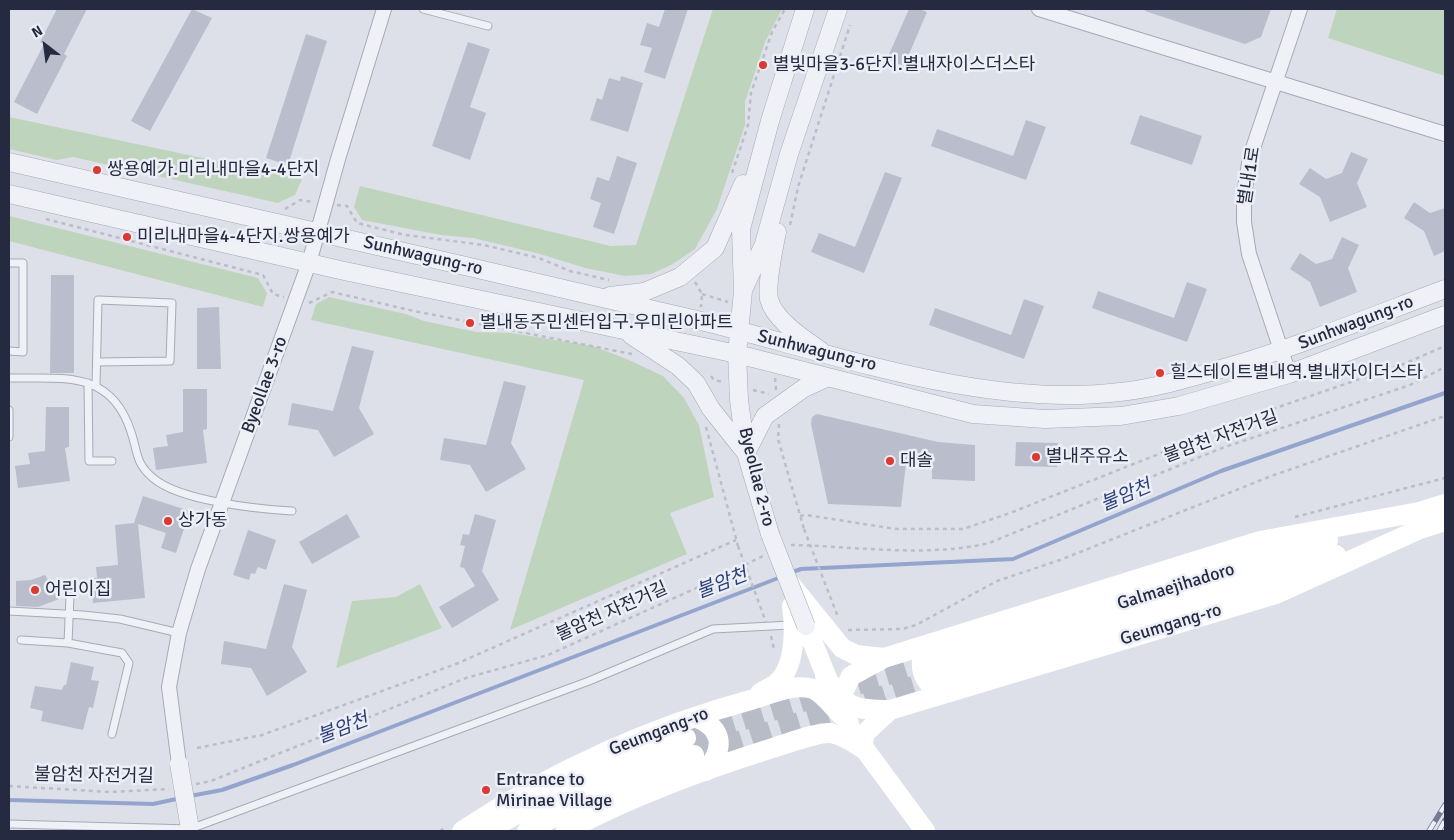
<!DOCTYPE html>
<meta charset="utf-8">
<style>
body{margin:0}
#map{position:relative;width:1454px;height:840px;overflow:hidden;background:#dde0e9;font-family:Signika,sans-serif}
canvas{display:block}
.frame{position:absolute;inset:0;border:10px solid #252a41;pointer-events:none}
.north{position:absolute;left:20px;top:20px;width:50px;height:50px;-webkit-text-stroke:4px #edeff6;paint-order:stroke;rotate:330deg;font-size:14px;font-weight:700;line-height:20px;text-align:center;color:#252a41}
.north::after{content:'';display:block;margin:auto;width:18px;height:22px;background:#252a41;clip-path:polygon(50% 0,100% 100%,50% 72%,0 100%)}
</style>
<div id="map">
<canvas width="1454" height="840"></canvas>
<div class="frame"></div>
<div class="north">N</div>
</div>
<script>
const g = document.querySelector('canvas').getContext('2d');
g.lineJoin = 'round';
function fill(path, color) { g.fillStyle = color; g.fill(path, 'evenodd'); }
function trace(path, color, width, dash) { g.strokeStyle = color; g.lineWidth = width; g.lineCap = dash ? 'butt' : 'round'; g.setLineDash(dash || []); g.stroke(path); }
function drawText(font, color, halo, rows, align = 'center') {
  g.font = font + ' Signika,"Noto Sans KR",sans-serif'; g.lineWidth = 5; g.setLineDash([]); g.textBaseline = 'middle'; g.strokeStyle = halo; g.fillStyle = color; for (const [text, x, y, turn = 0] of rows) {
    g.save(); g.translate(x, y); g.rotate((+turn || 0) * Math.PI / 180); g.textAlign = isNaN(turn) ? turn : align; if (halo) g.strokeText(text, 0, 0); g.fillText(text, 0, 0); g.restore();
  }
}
const green = new Path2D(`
 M713 9H782L765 42 745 102V125L717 209 695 249 673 264 651 274 625 276 585 268 540 254 473 238 441 235 362 220 354 207 360 186 611 246 636 245Z
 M1337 9H1445V76L1328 38Z
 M9 117 302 179 295 195 278 203 73 157 57 160 9 149Z
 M9 216 258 278 267 293 263 307 9 241Z
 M329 297 406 314 424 321 476 332 511 333 593 346 629 360 663 376 684 398 699 425 714 497 670 513 687 554 510 630 584 380 311 320 316 304Z
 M420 584 442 628 336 668 352 601 396 597Z`);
const stream = new Path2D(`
 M790 573 801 569 1013 559 1221 471 1445 393
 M190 796 222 790 293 765 781 577
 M9 800 153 804 181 798`);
const building = new Path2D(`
 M57 9H87L64 54 67 56 37 114 14 102 44 44 40 42Z
 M192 9 212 18 150 131 131 121Z
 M665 9H688L665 79 644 72 652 48 640 45 647 23 659 27Z
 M909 9H919L927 12 904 66 887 59Z
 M1145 9H1271L1261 37 1245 44 1145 11Z
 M306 34 327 41 288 165 266 158Z
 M468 42 490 49 470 107 486 113 470 160 432 146Z
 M621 76 643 83 628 132 590 120 597 98 602 100 609 78 620 81Z
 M1140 115 1202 136 1192 165 1130 144Z
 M1026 120 1046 127 1026 180 931 146 937 129 1013 156Z
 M1351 152 1368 159 1357 183 1367 207 1330 222 1320 197 1299 184 1310 168 1326 179 1342 173Z
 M617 156 637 163 614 234 593 227 601 203 590 199 597 177 609 181Z
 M885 172 902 178 864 273 811 252 819 233 855 247Z
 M1414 202 1430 213 1445 208V251L1434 256 1424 231 1404 218Z
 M1342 237 1359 245 1348 268 1357 292 1320 307 1310 282 1290 269 1300 253 1316 264 1332 259Z
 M51 275H74V373H50Z
 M1187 282 1207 289 1187 342 1092 308 1098 291 1174 318Z
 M1024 299 1044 306 1024 359 929 325 935 308 1011 335Z
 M219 307 221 369H197V308Z
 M352 346 374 351 359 408 374 434 334 457 318 430 288 425 292 403 333 411Z
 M504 381 526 386 511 443 526 469 486 492 470 465 440 460 444 438 486 445Z
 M183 389H207V429L203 430 207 463 156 470 153 448 168 446 166 435 183 432Z
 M46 407H69V447L65 448 70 481 18 488 15 466 30 464 28 453 45 451Z
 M817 414 938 442 975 445V481L932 479V468L906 463 901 507 828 504 811 424 812 417Z
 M1016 442 1058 443 1057 467 1015 466Z
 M143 496 190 511 176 553 161 548 166 533 138 524 145 598 93 603 91 578H97L96 567 118 565 115 525 134 523Z
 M347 514 360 537 312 564 299 542Z
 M475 514 496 520 482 571 499 600 452 628 439 607 475 586 464 568 460 567 465 546 460 545 463 534 469 535Z
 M248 530 276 540 266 570 258 567 255 574 251 573 249 580 233 575Z
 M45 575 59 599 38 607 16 606V581L31 580Z
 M284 584 307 590 292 647 307 672 267 696 251 668 221 664 224 641 266 649Z
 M71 662 94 667 91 680 99 681 93 708 89 707 83 730 41 721 43 711 30 708 35 686 62 690 64 685H66Z`);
const secondaryTunnel = new Path2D(`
 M686 738 934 661
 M694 755 939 678`);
const path = new Path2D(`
 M732 173 748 125 751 93 772 32 785 9
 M337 205 347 206 357 223 405 235 484 245 539 258 570 271 609 280
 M285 209 300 200 314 202
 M46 219 263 275 273 294 284 297
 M790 225 798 187 850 25
 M695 282 702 294 701 307
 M702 294 728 302
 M309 303 332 292 414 311 632 354
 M711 376 714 380 723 382
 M775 378 776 390
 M753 390 769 394
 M779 424 778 439 804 529
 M706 427 738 546
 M800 516 806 515 896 529H963L1010 513 1267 411 1406 363 1445 346
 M1295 517 1445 478
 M791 545C855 546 926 558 989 543L1222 448 1410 385 1445 367
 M848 630 902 629 916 625 997 581 1060 560 1274 475 1445 416
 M771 636 774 649
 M197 748 262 735 456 664 736 540
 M196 784 211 781 466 678 548 655 703 585 763 556
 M9 786 110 792 169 789
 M440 831 446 827`);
const service = new Path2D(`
 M423 9 488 26
 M9 263H23V352L9 351
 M9 378C62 379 111 369 131 432 138 452 135 463 153 478 180 501 257 509 292 511
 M88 383 89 461H112
 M96 386 98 300 172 303 170 361 97 362
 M9 410V437
 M70 596 68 643 122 653 129 663 112 734
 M9 611 83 615 120 619 179 633
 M21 640 68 643
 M9 824 190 829 589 681 713 629 791 625`);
const minor = new Path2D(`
 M1039 9 1445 134
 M1289 374 1249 254 1244 222V195L1250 157 1300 9
 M179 764 169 687 179 633 198 569 309 263 338 159 384 9`);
const tertiary = new Path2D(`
 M9 162C238 214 468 266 697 320 830 352 982 409 1120 392 1157 388 1193 377 1228 367 1302 345 1373 316 1445 289
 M9 194 340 270 737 354 973 414 1045 419 1121 416 1179 406 1289 374 1445 315
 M777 232C774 247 766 284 769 299 774 320 804 339 821 351
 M745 286 764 244 789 154 838 9
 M610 296 644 292 680 277 715 248 743 184
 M631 335 678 366 696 383 711 409 746 453 765 416 804 388 826 378
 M770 534 746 453 739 400 737 354 743 291 741 229 770 121 805 9`);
const secondary = new Path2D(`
 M791 585 842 648 856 655 884 658
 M806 626 831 688
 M929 645C915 662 922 687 945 692
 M934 661 1328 540
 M825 676C846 708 853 710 890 710L1276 594 1420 529 1445 521
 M939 678 1336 555
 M760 693C765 690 772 687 777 683 796 666 795 629 792 606
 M695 717C725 729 724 749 706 771
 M849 724 841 697 851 676 884 658 1260 541 1419 512 1445 504
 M855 736 925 831
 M462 831C552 772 650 727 754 699 771 694 795 683 813 689 823 693 833 707 841 715
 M488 831C550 792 619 766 686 738
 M527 831 608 789 694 755
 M566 831C633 795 706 769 779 746 792 742 818 732 831 733 842 735 853 742 862 748L865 733 890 710`);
const rail = new Path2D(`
 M1429 831 1445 805
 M1439 831 1445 820`);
const pathBridge = new Path2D(`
 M804 529 838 617
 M738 546 766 622`);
const tertiaryBridge = new Path2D(`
 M770 534 806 626
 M179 764 189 823`);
const markers = [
 [763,65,5,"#dd3933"],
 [97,170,5,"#dd3933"],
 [127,237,5,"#dd3933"],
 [470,323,5,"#dd3933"],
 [1160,373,5,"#dd3933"],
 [1036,457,5,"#dd3933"],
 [890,461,5,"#dd3933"],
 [168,521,5,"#dd3933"],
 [35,590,5,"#dd3933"],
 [486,790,5,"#dd3933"]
];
const poiNames = [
 ["별빛마을3-6단지.별내자이스더스타",773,65],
 ["쌍용예가.미리내마을4-4단지",107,170],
 ["미리내마을4-4단지.쌍용예가",137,237],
 ["별내동주민센터입구.우미린아파트",480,323],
 ["힐스테이트별내역.별내자이더스타",1170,373],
 ["별내주유소",1046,457],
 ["대솔",900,461],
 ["상가동",178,521],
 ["어린이집",45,590],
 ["Entrance to",496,780],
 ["Mirinae Village",496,801]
];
const streetNames = [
 ["별내1로",1250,176,-81],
 ["Sunhwagung-ro",423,256,13],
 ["Sunhwagung-ro",1356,323,-21],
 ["Sunhwagung-ro",817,351,14],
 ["Byeollae 3-ro",265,385,-70],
 ["불암천 자전거길",1221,437,-20],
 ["Byeollae 2-ro",756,477,76],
 ["Galmaejihadoro",1176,587,-17],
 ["불암천 자전거길",612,612,-24],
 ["Geumgang-ro",1171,625,-17],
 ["Geumgang-ro",659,732,-21],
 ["불암천 자전거길",94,776,1]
];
const waterNames = [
 ["불암천",1126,496,-23],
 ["불암천",722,584,-21],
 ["불암천",343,729,-21]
];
fill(green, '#bfd4bd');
trace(stream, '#94a5cd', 4);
fill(building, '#babdcc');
trace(secondaryTunnel, '#b8bcc7', 20, [20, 10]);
trace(service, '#a6a9b7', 9);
trace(minor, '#a6a9b7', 16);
trace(tertiary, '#a6a9b7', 19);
trace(path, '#bbbdc8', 2.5, [4, 4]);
trace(service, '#f0f1f7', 7);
trace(minor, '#f0f1f7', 14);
trace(tertiary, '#f0f1f7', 18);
trace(secondary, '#fff', 20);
trace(rail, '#757b94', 5.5);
trace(rail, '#edeff6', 4, [11]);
trace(tertiaryBridge, '#a6a9b7', 19, []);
trace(pathBridge, '#bbbdc8', 2.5, [4, 4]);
trace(tertiaryBridge, '#f0f1f7', 18);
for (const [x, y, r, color] of markers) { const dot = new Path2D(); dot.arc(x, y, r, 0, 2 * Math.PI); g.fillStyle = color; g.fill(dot); trace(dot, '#edeff6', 2); }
drawText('18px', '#252a41', '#edeff6', poiNames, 'left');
drawText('18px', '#252a41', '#edeff6', streetNames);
drawText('italic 19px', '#2a3f7a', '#edeff6', waterNames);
</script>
